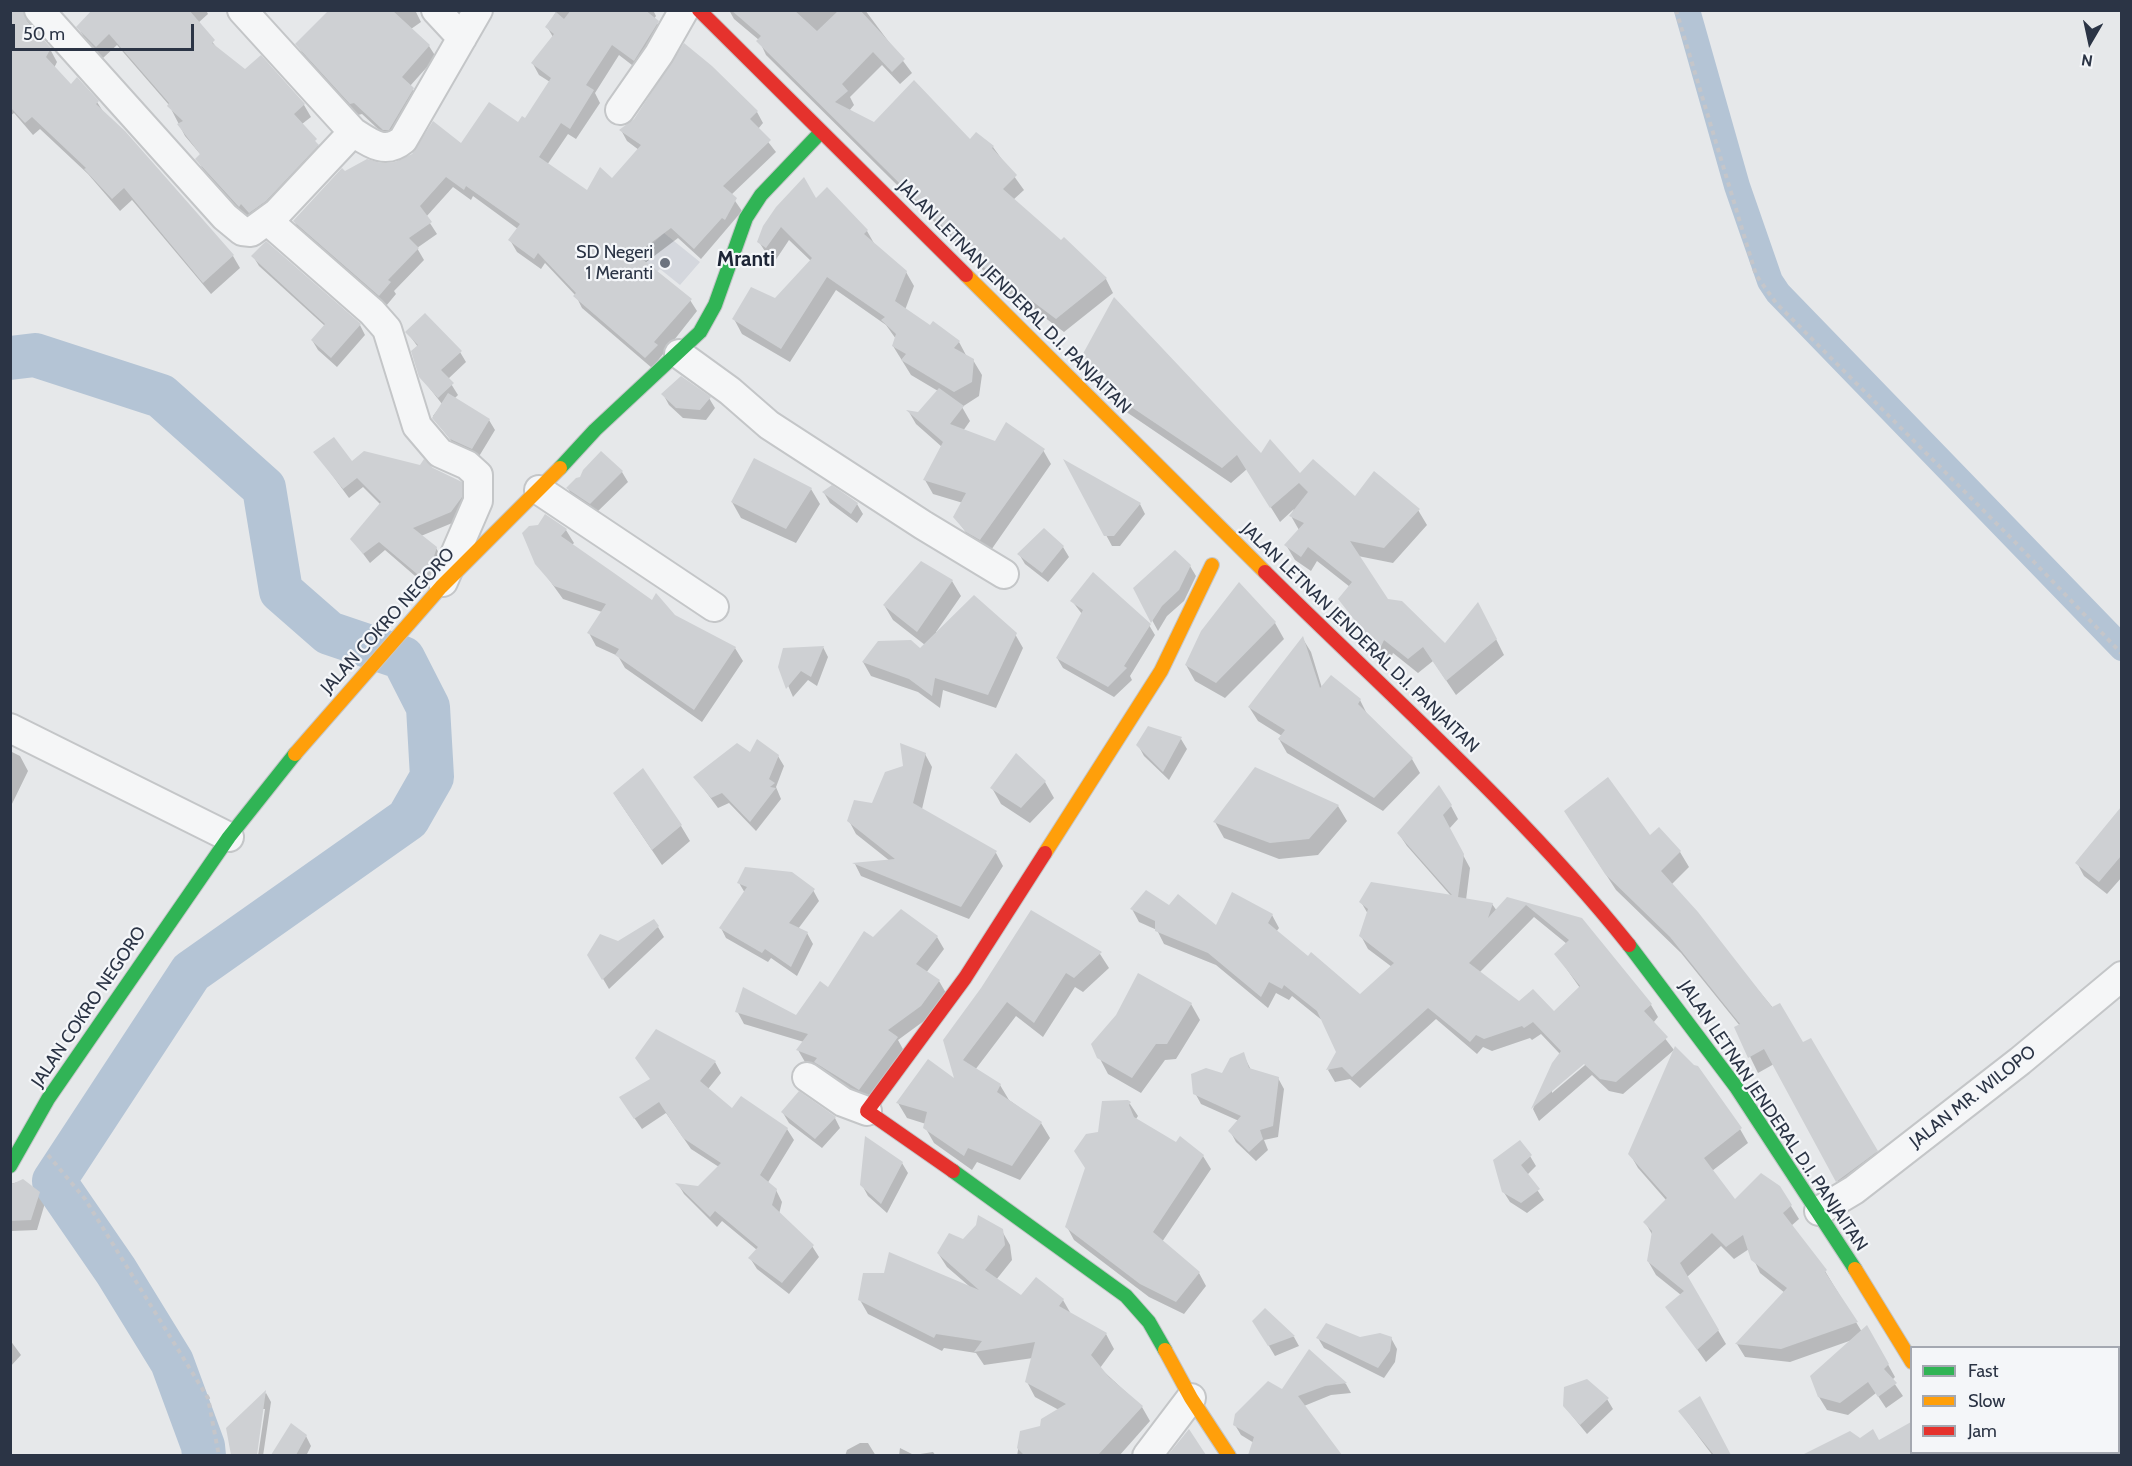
<!DOCTYPE html>
<style>
body{margin:0}
#map{position:relative;width:2132px;height:1466px;overflow:hidden;background:#e6e8ea;font-family:Cabin,sans-serif}
canvas{display:block}
.frame{position:absolute;inset:0;border:12px solid #2b3445;pointer-events:none}
.legend{position:absolute;left:1910px;top:1346px;width:210px;height:108px;box-sizing:border-box;background:#f4f6f9;border:2px solid #a4a8b1;margin:0;padding:8px 10px;list-style:none;font-size:18px;color:#2b3445}
.legend li{display:flex;align-items:center;gap:12px;height:30px}
.legend b{width:30px;border:2px solid #a4a8b1}
.north{position:absolute;left:2060px;top:12px;width:60px;height:60px;-webkit-text-stroke:4px #f4f6f9;paint-order:stroke;rotate:189deg;font-size:16px;font-weight:700;line-height:24px;text-align:center;color:#2b3445}
.north::after{content:'';display:block;margin:auto;width:21px;height:27px;background:#2b3445;clip-path:polygon(50% 0,100% 100%,50% 72%,0 100%)}
.scale{position:absolute;left:12px;top:24px;width:182px;height:27px;box-sizing:border-box;border:3px solid #2b3445;border-top:0;padding-left:8px;font-size:18px;line-height:21px;white-space:nowrap;color:#2b3445;-webkit-text-stroke:4px #f4f6f9;paint-order:stroke}
</style>
<div id="map">
<canvas width="2132" height="1466"></canvas>
<div class="frame"></div>
<ul class="legend">
<li><b style="height:8px;background:#30b455"></b>Fast</li>
<li><b style="height:8px;background:#ff9f0a"></b>Slow</li>
<li><b style="height:8px;background:#e5322d"></b>Jam</li>
</ul>
<div class="north">N</div>
<div class="scale">50 m</div>
</div>
<script>
const g = document.querySelector('canvas').getContext('2d');
g.lineJoin = 'round';
function fill(path, color) { g.fillStyle = color; g.fill(path, 'evenodd'); }
function trace(path, color, width, dash) { g.strokeStyle = color; g.lineWidth = width; g.lineCap = dash ? 'butt' : 'round'; g.setLineDash(dash || []); g.stroke(path); }
function drawText(font, color, halo, rows, align = 'center') {
  g.font = font + ' Cabin,sans-serif'; g.lineWidth = 4.5; g.setLineDash([]); g.textBaseline = 'middle'; g.strokeStyle = halo; g.fillStyle = color; for (const [text, x, y, turn = 0] of rows) {
    g.save(); g.translate(x, y); g.rotate((+turn || 0) * Math.PI / 180); g.textAlign = isNaN(turn) ? turn : align; if (halo) g.strokeText(text, 0, 0); g.fillText(text, 0, 0); g.restore();
  }
}
const built = new Path2D(`
 M664 233 700 262 680 285 660 269 635 294 627 267Z`);
const shadow = new Path2D(`
 M10 10H21L50 49 57 62 54 68 71 86 97 102 104 113 233 256 240 268 211 294 132 200 120 211 88 174 40 129 33 135 14 113 10 116Z
 M94 10H206L208 14 198 23 220 52 245 71 304 105 311 117 302 124 323 152 273 212 245 216 204 171 197 159 201 155 185 136 169 105 117 45 103 58 85 39 78 27Z
 M331 10H415L421 22 411 29 429 46 436 57 410 86 419 100 391 141 362 114 358 115 304 56 297 44Z
 M557 10H653L656 16 654 19 664 33 641 72 619 55 595 93 600 103 576 139 568 134 547 165 588 192 612 180 639 150 627 141 621 130 757 112 763 123 758 129 776 152 731 195 742 211 701 259 678 238 645 263 690 300 697 311 652 368 582 308 576 296 545 263 541 269 517 252 510 240 518 229 473 196 471 200 453 187 426 217 437 234 417 248 424 260 394 291 396 294 386 306 301 232 294 221 344 173 395 164 462 145 526 120 550 82 539 75 533 64 553 37 547 27Z
 M729 10H865L912 73 900 84 882 65 850 97 854 105 849 111 874 124 993 147 1024 190 1013 200 1106 279 1113 293 1064 332 1016 296 1013 300 766 55 759 40 734 19Z
 M816 200 867 231 875 245 906 272 914 286 905 310 930 327 959 342 967 357 973 360 982 375 979 396 962 407 970 421 963 431 996 443 1043 450 1051 464 989 553 975 545 955 517 963 503 933 494 925 480 942 447 916 424 909 412 918 414 938 391 911 375 893 346 896 339 886 325 836 290 790 362 742 334 734 319 776 299 811 261 789 240 775 261 768 256 759 242Z
 M253 256 360 325 365 335 337 367 318 350 312 340 325 326 259 266Z
 M407 332 460 352 466 362 448 379 458 395 454 399 489 420 495 430 478 458 458 450 433 416 442 404 420 376 418 347Z
 M1081 361 1300 475 1355 499 1418 510 1427 525 1393 563 1358 556 1387 600 1445 645 1486 619 1504 655 1456 695 1433 661 1418 673 1393 653 1388 665 1340 599 1350 587 1317 561 1311 571 1295 560 1286 545 1299 530 1291 516 1294 509 1280 522 1247 469 1231 483 1122 409 1090 377Z
 M663 394 709 398 715 408 706 420 683 418 669 405Z
 M315 452 352 463 432 469 460 483 466 493 457 521 421 536 436 548 442 558 429 588 385 550 370 563 352 539 381 505 363 487 349 498Z
 M601 453 622 472 628 482 596 513 573 498 568 488 581 479Z
 M1067 463 1140 504 1145 514 1120 546H1112Z
 M811 489 820 504 796 543 741 518 732 502Z
 M824 493 857 504 863 514 857 523 830 503Z
 M545 516 566 530 574 543 572 545 674 617 735 648 743 661 702 722 625 668 618 656 596 646 589 633 602 612 563 599 537 563 539 526Z
 M1044 530 1063 547 1069 557 1048 582 1025 564 1019 554Z
 M1190 566 1196 576 1184 601 1167 616 1158 631 1135 589Z
 M952 581 961 596 936 632 1015 634 1023 648 996 708 943 690 940 708 918 692 871 676 863 662 920 650 925 645 893 620 884 605Z
 M1239 584 1275 623 1284 639 1225 698 1195 681 1186 665Z
 M1072 601 1149 625 1155 635 1130 676 1132 680 1114 697 1063 668 1057 658 1082 614Z
 M1303 639 1311 652 1322 688 1360 700 1368 716 1412 759 1420 773 1383 811 1287 753 1279 739 1282 736 1258 721 1249 707Z
 M823 647 828 657 817 686 808 680 793 697 780 667Z
 M1181 739 1187 749 1169 780 1144 756 1138 745Z
 M10 751 20 756 28 771 10 808Z
 M750 754 778 756 784 766 776 787 781 799 756 831 729 803 718 808 695 777Z
 M925 754 932 767 922 809 996 853 1003 866 969 919 861 876 855 864 890 861 856 834 849 821 873 804 905 767Z
 M1045 782 1054 798 1030 823 1001 804 992 788Z
 M614 794 681 826 690 841 662 865Z
 M1338 806 1347 821 1318 855 1279 859 1224 838 1215 822Z
 M1451 806 1458 819 1449 829 1470 868 1466 900 1492 904 1497 911 1508 898 1581 919 1651 1005 1658 1017 1653 1023 1674 1050 1623 1094 1609 1091 1592 1075 1539 1121 1533 1109 1553 1064 1560 1054 1541 1034 1532 1040 1530 1038 1492 1051 1483 1047 1477 1054 1436 1019 1360 1088 1350 1079 1335 1082 1328 1070 1338 1052 1323 1021 1292 996 1289 1000 1276 993 1268 1008 1216 965 1164 944 1157 930 1139 922 1132 909 1169 907 1217 928 1272 915 1279 928 1276 932 1360 996 1392 967 1368 949 1361 936 1368 914 1361 902 1451 896 1407 846 1399 834ZM1534 917 1567 944 1556 954 1580 988 1554 1013 1519 1003 1479 973ZM1589 1058 1591 1060 1552 1093V1089Z
 M2122 809V877L2107 894 2084 876 2077 863Z
 M1575 827 1650 837 1680 852 1689 867 1671 885 1803 1044 1811 1040 1885 1167 1846 1196 1774 1064 1758 1073 1736 1028 1740 1026 1681 953 1616 890Z
 M739 883 813 890 819 901 798 929 807 933 813 944 797 976 771 958 768 962 726 938 721 928 745 893Z
 M1031 912 1100 954 1109 968 1083 992 1075 987 1043 1037 1016 1016 975 1070 1000 1085 1009 1100 1041 1123 1050 1138 1020 1180 977 1162 972 1170 934 1143 925 1127 926 1124 907 1118 898 1103 957 1081 982 989Z
 M658 927 664 937 609 989 589 955Z
 M937 937 944 949 926 973 939 981 946 993 928 1018 898 1040 904 1051 866 1102 822 1075 818 1067 805 1062 798 1050 804 1042 744 1024 737 1011 797 1017 828 989 873 939Z
 M1191 1004 1200 1020 1176 1059 1165 1060 1141 1093 1108 1074 1099 1057Z
 M1243 1054 1251 1070 1278 1078 1284 1089 1278 1137 1264 1140 1268 1150 1256 1161 1236 1142 1230 1131 1239 1121 1201 1104 1195 1093 1223 1075Z
 M715 1062 721 1073 708 1089 732 1110 787 1129 794 1140 767 1184 776 1190 782 1202 779 1214 812 1246 819 1257 789 1294 757 1269 750 1258 757 1250 722 1221 717 1227 684 1194 678 1184 699 1187 719 1167 691 1149 666 1113 642 1129 628 1109Z
 M1103 1102 1130 1104 1138 1116 1136 1119 1176 1144 1203 1156 1211 1169 1162 1242 1199 1273 1206 1286 1184 1314 1149 1297 1074 1240 1067 1227 1099 1133Z
 M783 1113 835 1118 840 1128 822 1148 789 1123Z
 M1740 1129 1748 1143 1712 1171 1735 1201 1779 1187 1799 1219 1791 1226 1825 1271 1862 1332 1867 1327 1895 1377 1892 1380 1903 1396 1886 1408 1876 1393 1848 1415 1827 1410 1819 1397 1852 1340 1790 1362 1745 1357 1737 1344 1785 1293 1760 1273 1749 1249 1734 1259 1721 1246 1687 1277 1726 1344 1706 1362 1667 1307 1681 1295 1656 1275 1648 1261 1653 1236 1645 1222 1666 1200 1638 1168 1630 1154Z
 M1530 1156 1536 1166 1527 1175 1544 1200 1527 1213 1510 1202 1503 1191 1495 1161Z
 M902 1163 908 1173 887 1213 868 1196 862 1185Z
 M22 1181 39 1193 45 1203 37 1230 12 1231 10 1184Z
 M1002 1231 1010 1245 1012 1260 996 1280 1021 1297 1063 1300 1071 1314 1106 1334 1114 1349 1100 1368 1142 1407 1150 1421 1119 1456H1017L1021 1433 1041 1427 1059 1410 1035 1397 1027 1382 1033 1358 984 1365 976 1353 944 1348 942 1351 868 1314 860 1300 969 1286 947 1267 938 1253 963 1241Z
 M1265 1310 1294 1337 1299 1346 1275 1356 1254 1321Z
 M1318 1338H1391L1397 1349 1395 1362 1384 1378 1324 1348Z
 M10 1340 21 1355 10 1367Z
 M1310 1351 1346 1384 1351 1393 1331 1395 1304 1406 1340 1456H1250L1254 1443 1241 1435 1235 1425 1282 1391Z
 M266 1393 271 1402 263 1456H258L265 1409H262L255 1456H232L228 1428Z
 M1607 1399 1613 1409 1587 1434 1564 1406Z
 M1705 1408 1730 1456H1713L1680 1412Z
 M1912 1424V1452H1932V1456H1834L1827 1445 1860 1440 1879 1442Z
 M291 1425 306 1436 311 1446 306 1456H273Z
 M860 1443H868L876 1456H845L847 1450Z
 M900 1448 914 1455 933 1452 936 1456H899Z`);
const canal = new Path2D(`
 M1687 10 1737 186 1770 281 1778 293 2122 648`);
const river = new Path2D(`
 M10 358 35 355 161 396 264 488 281 591 329 633 403 658 428 707 432 777 408 819 191 972 54 1181 116 1271 172 1362 203 1446 204 1456`);
const building = new Path2D(`
 M10 10H23L27 21 51 48 46 57 71 84 77 77 99 101 96 104 125 131 234 255 203 283 124 188 112 199 84 169 86 168 32 117 25 123 10 107Z
 M92 10H189L215 40 212 43 245 69 261 55 305 104 294 114 317 139 315 141 319 145 266 201 249 213 241 204 239 207 195 159 200 154 177 124 183 121 167 106 169 103 109 34 96 47 76 27Z
 M329 10H392L430 45 402 77 414 88 389 130H383L354 103 350 104 295 44Z
 M571 10H645L659 21 634 61 612 45 586 85 594 90 570 129 561 123 539 157 587 190 600 167 612 178 641 145 619 130 634 119 684 43 712 66 758 111 750 119 771 140 723 186 737 198 725 220 722 218 694 249 671 228 636 254 692 299 654 342 658 345 645 358 573 296 576 293 538 253 534 259 508 240 520 224 466 186 464 190 446 177 420 206 432 222 409 238 419 248 388 280 391 282 379 296 293 221 342 168 345 171 367 159 381 163 395 162 412 154 433 121 461 143 489 102 518 122 522 116 525 118 551 78 531 63 554 34 545 27 556 12 564 19Z
 M731 10H794L817 31 839 10H860L905 59 892 72 873 52 842 84 848 91 835 102 874 122 914 80 970 139 976 132 994 146 992 148 1017 175 1003 189 1061 240 1064 237 1107 278 1056 319 1008 283 1004 287 756 41 761 36Z
 M804 177 816 198 827 187 868 230 864 234 907 271 895 301 930 325 933 321 960 341 954 348 974 359 972 382 954 392 901 360 906 354 892 346 896 334 881 320 885 317 827 277 781 349 732 319 751 287 775 298 812 258 781 227 766 248 757 242 763 226 776 207Z
 M266 241 361 324 331 358 311 340 325 324 251 256Z
 M1114 297 1261 453 1270 439 1300 473 1313 459 1355 496 1374 471 1420 509 1384 548 1350 541 1388 599 1402 601 1445 643 1478 602 1497 639 1446 681 1423 647 1408 659 1384 640 1379 651 1338 599 1352 582 1308 547 1301 557 1284 545 1304 523 1289 516 1308 492 1299 483 1270 508 1237 455 1222 468 1112 394 1079 361Z
 M425 313 462 351 441 370 454 383 438 398 419 377 411 351 418 345 405 332Z
 M681 376 711 397 700 410 676 408 661 394Z
 M939 388 964 406 950 424 995 441 1006 422 1045 449 980 540 966 532 953 517 966 493 923 480 943 442 906 410 918 412Z
 M448 393 490 419 472 449 450 439 432 418Z
 M334 437 352 461 364 451 420 465 424 459 433 468 462 482V497L451 512 413 528 437 547 429 572 423 579 379 542 363 554 350 539 381 502 357 478 343 489 313 452Z
 M601 451 623 471 590 504 566 488 576 478 580 477 583 470Z
 M754 458 812 488 786 529 731 502Z
 M1063 459 1141 503 1114 536H1104Z
 M832 485 858 503 851 514 822 492Z
 M545 514 567 529 561 536 614 573 652 600 656 593 675 615 736 647 694 710 615 655 619 649 587 633 606 604 554 586 535 564 522 533 529 526 538 525Z
 M1044 528 1064 546 1042 573 1017 554Z
 M1175 550 1191 565 1179 590 1162 606 1151 623 1133 588Z
 M921 561 953 580 917 632 883 605Z
 M1093 572 1151 624 1124 666 1127 668 1108 687 1056 658 1083 610 1070 601Z
 M1239 582 1276 622 1216 683 1185 665 1201 631Z
 M974 595 1017 633 988 695 935 678 932 696 909 679 862 662 878 641 911 640 920 648Z
 M1303 636 1320 688 1331 675 1361 699 1358 704 1413 758 1374 798 1278 739 1285 730 1248 707Z
 M824 646 811 677 801 671 786 689 778 667 783 648Z
 M1148 726 1182 737 1163 772 1136 745Z
 M757 739 779 755 769 779 775 783 770 787 776 788 750 822 722 793 711 798 693 777 737 743 750 752Z
 M900 743 926 753 913 803 997 851 961 907 852 863 895 859 847 821 854 800 872 803 885 772 903 766Z
 M1016 753 1046 781 1021 808 990 788Z
 M1255 767 1339 805 1309 839 1270 843 1213 822Z
 M643 768 682 825 652 850 613 793Z
 M1608 777 1650 835 1659 827 1681 851 1661 871 1698 912 1772 1007 1780 1003 1803 1042 1811 1038 1878 1151 1836 1182 1764 1049 1748 1058 1734 1027 1740 1024 1670 937 1605 874 1564 811Z
 M1439 785 1452 805 1443 815 1464 854 1458 897 1493 903 1488 918 1507 897 1582 918 1652 1004 1644 1011 1668 1037 1616 1082 1600 1079 1584 1064 1531 1109 1552 1063 1561 1051 1533 1022 1524 1028 1522 1026 1484 1039 1476 1035 1470 1042 1428 1008 1352 1077 1342 1067 1326 1070 1336 1052 1317 1011 1284 985 1282 989 1269 982 1261 997 1208 953 1155 931V921L1130 909 1146 890 1169 905 1178 894 1216 925 1232 892 1273 914 1268 923 1308 956 1311 952 1360 994 1394 963 1359 936 1368 909 1359 902 1371 882 1452 895 1397 833ZM1526 905 1569 940 1554 954 1580 986 1554 1011 1533 989 1519 1001 1469 963Z
 M2121 807V856L2099 882 2075 863Z
 M745 867 792 872 815 889 789 923 808 932 791 967 765 949 762 953 719 928 747 887 737 883Z
 M901 909 938 936 916 964 940 980 921 1006 888 1030 898 1037 859 1090 814 1062 817 1058 796 1050 808 1034 735 1012 743 987 796 1015 820 981 828 987 864 931 873 937Z
 M1031 910 1102 952 1074 978 1066 973 1034 1023 1007 1002 963 1060 1001 1084 997 1092 1042 1122 1012 1166 968 1148 964 1156 923 1128 927 1112 896 1103 928 1059 954 1078 943 1040 981 988Z
 M654 919 659 926 602 980 587 955 600 934 618 941Z
 M1138 973 1192 1003 1167 1044H1156L1132 1078 1097 1058 1091 1044 1116 1015Z
 M656 1029 716 1061 700 1081 732 1108 741 1096 788 1128 760 1175 777 1189 772 1205 814 1245 782 1283 748 1258 758 1247 715 1211 710 1217 675 1183 698 1186 721 1163 683 1138 659 1102 634 1119 619 1097 650 1079 635 1058Z
 M1675 1046 1694 1065 1698 1066 1742 1128 1704 1158 1735 1199 1761 1173 1780 1186 1792 1205 1783 1213 1827 1270 1825 1272 1858 1322 1781 1349 1735 1344 1787 1288 1751 1260 1743 1235 1726 1247 1712 1233 1680 1263 1719 1330 1697 1350 1665 1307 1684 1291 1647 1261 1652 1231 1643 1222 1667 1198 1628 1154Z
 M1244 1052 1249 1068 1279 1077 1273 1126 1260 1130 1263 1139 1249 1152 1228 1131 1241 1116 1193 1094 1191 1074 1206 1068 1222 1073 1230 1058Z
 M799 1091 836 1117 815 1139 781 1112Z
 M1128 1100 1131 1102 1129 1105 1134 1117 1176 1142 1180 1136 1204 1155 1153 1232 1200 1272 1176 1302 1140 1284 1065 1227 1085 1168 1074 1151 1086 1134 1098 1132 1102 1101Z
 M865 1136 903 1162 881 1204 860 1185Z
 M1520 1140 1532 1155 1521 1165 1540 1189 1521 1203 1502 1192 1493 1160Z
 M23 1179 40 1192 31 1220 10 1221V1185Z
 M978 1215 1003 1229 1005 1245 985 1270 1021 1295 1036 1277 1064 1299 1059 1306 1107 1333 1091 1355 1109 1377 1143 1406 1098 1455H1024L1017 1448 1020 1431 1040 1426 1041 1419 1066 1404 1025 1382 1035 1342 974 1352 982 1341 936 1334 934 1338 858 1300 863 1273H884L889 1252 979 1290 937 1253 949 1233 963 1239 976 1225Z
 M1265 1308 1295 1336 1268 1346 1252 1321Z
 M1326 1323 1360 1337 1380 1333 1392 1337 1390 1351 1378 1368 1316 1338Z
 M1867 1325 1889 1364 1884 1369 1897 1383 1878 1397 1868 1382 1840 1403 1818 1397 1810 1376Z
 M1309 1349 1347 1383 1325 1386 1298 1396 1342 1455H1248L1254 1437 1233 1425 1235 1414 1268 1381 1282 1389Z
 M1587 1379 1609 1398 1580 1425 1563 1406 1564 1387Z
 M266 1390 257 1455H231L226 1428Z
 M1700 1396 1731 1455H1714L1678 1411Z
 M1911 1422V1455H1802L1850 1431 1860 1438 1873 1429 1879 1440Z
 M291 1423 307 1435 296 1455H271Z
 M1189 1429 1206 1455H1168Z`);
const path = new Path2D(`
 M1676 10 1756 275 1776 303 2012 539 2122 654
 M48 1155 85 1199 208 1398 219 1456`);
const street = new Path2D(`
 M39 10 225 217 242 231 251 232 277 213 353 132C370 143 385 155 403 140L478 10
 M242 10 353 132
 M436 10 462 38
 M620 110 659 54 684 10
 M268 221 372 312 387 329 417 426 440 453 467 465 478 475V501L443 582
 M679 354 730 391 769 425 923 525 1004 574
 M539 490 714 607
 M10 728 229 837
 M807 1077 843 1102 867 1111
 M1819 1211 1854 1190 2020 1061 2122 976
 M1147 1456 1191 1398`);
const fast = new Path2D(`
 M560 468 595 430 700 332 715 305 746 218 761 195 821 132
 M1629 945 1736 1087 1855 1269
 M10 1166 48 1099 229 837 295 754
 M953 1171 1126 1296 1149 1322 1165 1350`);
const slow = new Path2D(`
 M966 275 1265 572
 M295 754 441 587 560 468
 M1045 853 1161 671 1212 565
 M1855 1269 1912 1362
 M1165 1350 1191 1398 1229 1456
 M1967 1452 1969 1456`);
const jam = new Path2D(`
 M699 10 966 275
 M1265 572C1388 694 1520 809 1629 945
 M953 1171 867 1111 965 978 1045 853`);
const markers = [
 [665,263,6,"#6c737f"]
];
const poiNames = [
 ["SD Negeri",653,253],
 ["1 Meranti",653,274]
];
const streetNames = [
 ["JALAN LETNAN JENDERAL D.I. PANJAITAN",1014,297,45],
 ["JALAN COKRO NEGORO",388,621,-48],
 ["JALAN LETNAN JENDERAL D.I. PANJAITAN",1360,638,44],
 ["JALAN COKRO NEGORO",89,1007,-56],
 ["JALAN MR. WILOPO",1973,1097,-38],
 ["JALAN LETNAN JENDERAL D.I. PANJAITAN",1773,1116,56]
];
const quarterNames = [
 ["Mranti",746,260]
];
fill(built, '#d4d7dd');
fill(shadow, '#0003');
trace(canal, '#b4c4d5', 26);
trace(river, '#b4c4d5', 44);
fill(building, '#ced0d3');
trace(street, '#c4c6c8', 32);
trace(fast, '#c4c6c8', 16);
trace(slow, '#c4c6c8', 16);
trace(jam, '#c4c6c8', 16);
trace(path, '#c5c6ca', 4, [4.5, 4.5]);
trace(street, '#f5f6f7', 28);
trace(fast, '#30b455', 14);
trace(slow, '#ff9f0a', 14);
trace(jam, '#e5322d', 14);
for (const [x, y, r, color] of markers) { const dot = new Path2D(); dot.arc(x, y, r, 0, 2 * Math.PI); g.fillStyle = color; g.fill(dot); trace(dot, '#f4f6f9', 2); }
drawText('18px', '#2b3445', '#f4f6f9', poiNames, 'right');
drawText('18px', '#2b3445', '#f4f6f9', streetNames);
drawText('bold 21px', '#1d2536', '#f4f6f9', quarterNames);
</script>
